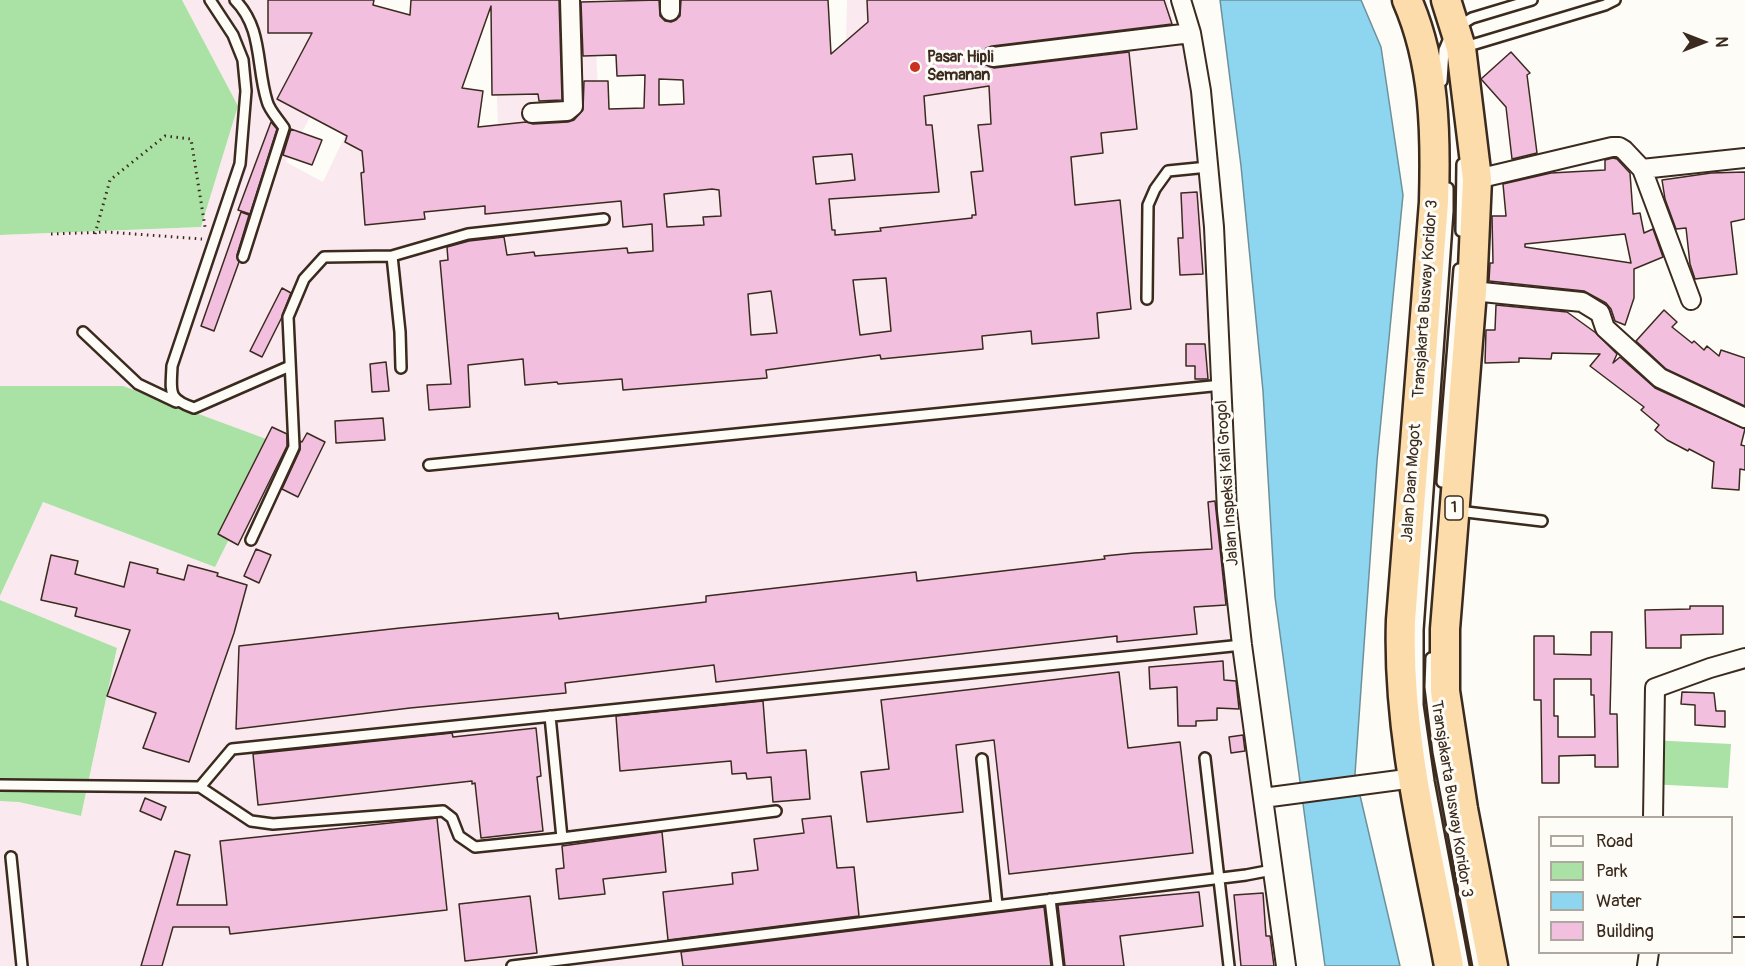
<!DOCTYPE html>
<style>
body{margin:0}
#map{position:relative;width:1745px;height:966px;overflow:hidden;background:#fdfcf7;font-family:Pangolin,sans-serif}
canvas{display:block}
.legend{position:absolute;left:1538px;top:816px;width:195px;height:138px;box-sizing:border-box;background:#fdfcf7;border:2px solid #afa8a0;margin:0;padding:8px 10px;list-style:none;font-size:18px;color:#3b2a1e}
.legend li{display:flex;align-items:center;gap:12px;height:30px}
.legend b{width:30px;border:2px solid #afa8a0}
.north{position:absolute;left:1673px;top:12px;width:60px;height:60px;-webkit-text-stroke:4px #fdfcf7;paint-order:stroke;rotate:90deg;font-size:16px;font-weight:700;line-height:24px;text-align:center;color:#3b2a1e}
.north::after{content:'';display:block;margin:auto;width:21px;height:27px;background:#3b2a1e;clip-path:polygon(50% 0,100% 100%,50% 72%,0 100%)}
</style>
<div id="map">
<canvas width="1745" height="966"></canvas>
<ul class="legend">
<li><b style="height:8px;background:#fdfcf7"></b>Road</li>
<li><b style="height:16px;background:#aae1a4"></b>Park</li>
<li><b style="height:16px;background:#8ed5ef"></b>Water</li>
<li><b style="height:16px;background:#f2bfde"></b>Building</li>
</ul>
<div class="north">N</div>
</div>
<script>
const g = document.querySelector('canvas').getContext('2d');
g.lineJoin = 'round';
function fill(path, color) { g.fillStyle = color; g.fill(path, 'evenodd'); }
function trace(path, color, width, dash) { g.strokeStyle = color; g.lineWidth = width; g.lineCap = dash ? 'butt' : 'round'; g.setLineDash(dash || []); g.stroke(path); }
function drawText(font, color, halo, rows, align = 'center') {
  g.font = font + ' Pangolin,sans-serif'; g.lineWidth = 6; g.setLineDash([]); g.textBaseline = 'middle'; g.strokeStyle = halo; g.fillStyle = color; for (const [text, x, y, turn = 0] of rows) {
    g.save(); g.translate(x, y); g.rotate((+turn || 0) * Math.PI / 180); g.textAlign = isNaN(turn) ? turn : align; if (halo) g.strokeText(text, 0, 0); g.fillText(text, 0, 0); g.restore();
  }
}
const built = new Path2D(`
 M182 0H349L344 54 286 162 323 182 362 100 429 130 498 131 494 0H594L600 142 844 130 847 0H1167L1188 63 1251 723 1280 966H0V801H19L81 816 117 649 0 600V596L43 502 215 567 123 386H0V235L201 227 238 106Z`);
const green = new Path2D(`
 M0 0H182L238 106 201 227 0 235Z
 M0 386H123L277 443 215 567 43 502 0 596Z
 M0 600 117 648 81 816 19 802 0 801Z
 M1650 740 1731 744 1728 788 1648 784Z`);
const water = new Path2D(`
 M1220 0H1361L1381 47 1403 195 1377 461 1355 774 1400 966H1325L1275 597 1263 391 1241 166Z`);
const building = new Path2D(`
 M268 0H374L373 5 410 15 411 0H559L562 100 539 101 538 94 492 95 491 6 462 88 483 91 478 127 526 122 533 124 568 122 574 120 583 110 584 81H608L609 109 644 108 645 75 617 76 616 55 583 56 581 2 659 0 660 16 665 21 671 22 676 20 680 16 681 0H828L831 54 868 22 867 0H1164L1172 24 992 46 986 48 982 58 984 64 994 68 1129 52 1137 129 1101 133 1103 153 1071 157 1075 205 1120 200 1131 309 1097 313 1099 338 1032 344 1031 331 982 336 983 349 881 359 880 355 766 370 767 378 623 390 622 379 558 384 557 382 525 385 523 359 468 365 470 407 429 410 427 385 451 384 440 261 448 260 447 247 469 241 504 237 507 255 534 252 535 256 627 248 628 253 653 251 652 224 623 227 621 201 485 214V206L424 212 425 219 365 225 361 173 364 172 362 151 345 142 347 136 277 99 312 33H268ZM659 79 683 80 684 104 659 105ZM989 86 991 124 978 125 983 171 971 172 976 215H972V218L880 228 881 231 835 235V230H832L829 199 939 192 932 125H926L924 96ZM852 154 855 180 816 184 813 157ZM712 189 719 190 721 216 703 217 704 225 667 227 664 194ZM886 278 891 331 860 335 853 280ZM771 291 777 333 751 335 748 294Z
 M1511 52 1530 73 1527 75 1537 153 1512 159 1506 107 1481 79Z
 M271 122 277 129 250 214 238 210Z
 M291 129 322 140 312 165 283 155Z
 M1613 158 1617 159 1630 173 1633 214 1640 213 1644 233 1653 229 1663 257 1634 269V298L1625 325 1615 321 1611 309 1606 303 1584 291 1489 281 1490 263H1493L1492 216H1506L1503 184 1551 173 1605 170V160ZM1625 234 1631 263 1525 247V244Z
 M1745 172V219L1731 222 1737 274 1695 279 1690 264 1686 228 1676 229 1665 199 1662 180 1711 173Z
 M1197 192 1203 274 1180 275 1178 238H1183L1181 193Z
 M241 212 249 215 237 255 239 262 214 331 201 326Z
 M282 288 291 293 281 319 262 357 250 351Z
 M1496 305 1567 312 1596 333 1617 354 1613 363 1620 357 1655 388 1745 429 1741 445 1745 446V470L1740 469 1739 490 1712 488 1714 462 1689 449 1688 451 1667 440 1655 430 1659 425 1641 410 1644 407 1590 366 1600 354 1552 353 1551 359 1519 358V362L1485 363 1486 330H1495Z
 M1664 310 1677 322 1672 327 1692 343 1694 341 1704 350 1707 346 1719 356 1721 350 1745 358V406L1666 369 1636 341Z
 M1186 344H1205L1208 379H1195V366H1186Z
 M386 362 389 391 372 392 370 364Z
 M383 418 385 440 336 443 335 421Z
 M272 427 287 434V446L238 545 218 534Z
 M307 433 325 442 298 497 282 489 300 450V441L302 442Z
 M1215 501 1226 605 1194 607 1197 634 1117 642V636L716 682 714 665 565 683 566 693 410 708 236 729 239 646 400 628 558 613 559 619 706 602V596L916 572 917 581 1105 559 1104 556 1134 553 1212 549 1208 502Z
 M256 549 271 555 259 583 244 576Z
 M51 555 78 561 75 574 124 587 130 562 158 569 157 573 184 580 188 565 218 573 217 576 247 585 234 633 189 762 143 748 156 713 107 696 130 630 75 616 77 608 41 600Z
 M1690 606H1723V634L1681 635V648H1646L1645 610 1690 609Z
 M1591 632H1612L1610 714H1617L1618 767H1595V755L1559 756V783H1542L1541 700H1534V636H1554V654L1591 655ZM1554 679H1591V695H1594L1595 737H1558V716H1554Z
 M1223 661 1224 680 1236 681 1239 709 1217 708V720L1196 721V726H1178L1177 687 1150 689 1149 667Z
 M1119 672 1128 748 1180 742 1193 853 1009 874 994 740 956 745 963 812 867 822 861 772 889 769 881 700Z
 M1682 692 1714 693 1716 711H1725V727L1695 725V705L1681 704Z
 M763 701 767 753 806 750 810 799 773 802 771 777 747 779 746 773 732 774 731 761 620 771 616 716Z
 M536 728 541 776 537 777 543 831 481 838 475 783 472 784V781L258 805 253 754 452 733 453 737Z
 M1243 735 1245 751 1231 753 1229 737Z
 M145 798 166 807 161 820 140 811Z
 M831 816 837 868 854 867 859 916 668 940 663 892 733 884 732 873 758 870 754 839 804 833 802 819Z
 M437 818 447 910 230 934 229 927H173L162 966H141L175 851 190 855 177 905H227L220 841Z
 M662 832 666 872 603 879 605 894 559 899 556 869 564 868 562 846Z
 M1199 892 1203 926 1120 936 1124 966H1065L1058 905Z
 M1263 893 1266 936H1270L1274 966H1241L1234 895Z
 M530 896 537 953 465 961 459 904Z
 M1044 907 1051 966H683L681 952Z`);
const path = new Path2D(`
 M51 234 107 232 202 239
 M95 234 110 180 165 136 191 139 205 227`);
const service = new Path2D(`
 M210 0 233 35 243 60 246 91 240 164 172 366C171 392 167 399 194 408L290 366
 M235 0C263 28 256 66 267 101 269 110 279 120 284 128L243 257
 M1459 26 1472 18 1532 0
 M1465 47 1605 5 1615 0
 M1442 81 1444 50 1450 36
 M1448 188V211L1418 630V705L1429 781 1464 966
 M1461 231 1462 164
 M1147 299 1148 205 1155 189 1168 171 1208 167
 M83 332 138 384 176 402
 M401 368 400 332 392 256 468 234 604 219
 M429 465 1222 385
 M1442 482 1459 269
 M1458 511 1542 521
 M251 540 294 447 288 317 304 279 324 257 392 256
 M1431 658 1430 687 1438 752 1478 966
 M550 716 562 838
 M1205 758 1229 966
 M982 759 997 905
 M0 785 200 787 232 749 1242 645
 M200 787 251 821 273 824 443 811 452 818 459 836 475 847 562 838 776 811
 M11 857 22 966
 M1050 899 1058 966
 M512 966 1246 875 1272 870`);
const minor = new Path2D(`
 M1181 0 1191 33 1201 91 1214 227 1227 511 1242 645 1286 966
 M670 11V0
 M993 57 1191 33
 M532 113 567 111 573 106 570 0
 M1642 169 1745 158
 M1477 179 1612 147H1619L1624 150 1642 169 1691 300
 M1472 291 1582 302 1600 313 1605 328 1660 378 1745 418
 M1263 798 1414 778
 M1653 818 1655 688 1710 668 1745 658
 M1732 927H1745
 M1647 966 1649 952`);
const trunk = new Path2D(`
 M1407 0C1435 64 1436 133 1434 202L1401 620C1397 737 1428 852 1449 966
 M1446 0 1461 48 1477 179 1472 291 1445 629V691L1463 809 1493 966`);
const markers = [
 [915,67,6,"#c8321e"]
];
const shields = [
 [1454,508,18]
];
const shieldNames = [
 ["1",1454,508]
];
const poiNames = [
 ["Pasar Hipli",927,58],
 ["Semanan",927,76]
];
const streetNames = [
 ["Transjakarta Busway Koridor 3",1426,299,-86],
 ["Jalan Inspeksi Kali Grogol",1228,483,-94],
 ["Jalan Daan Mogot",1412,483,-86],
 ["Transjakarta Busway Koridor 3",1451,799,81]
];
fill(built, '#faeaf0');
fill(green, '#aae1a4');
fill(water, '#8ed5ef');
trace(water, '#6d919b', 1.5);
fill(building, '#f2bfde');
trace(building, '#3b2a1e', 1.5);
trace(service, '#3b2a1e', 14);
trace(minor, '#3b2a1e', 22);
trace(trunk, '#3b2a1e', 33);
trace(path, '#3b2a1e', 3, [1.5, 4.5]);
trace(service, '#fdfcf7', 9);
trace(minor, '#fdfcf7', 18);
trace(trunk, '#fddcac', 28);
for (const [x, y, r, color] of markers) { const dot = new Path2D(); dot.arc(x, y, r, 0, 2 * Math.PI); g.fillStyle = color; g.fill(dot); trace(dot, '#fdfcf7', 2); }
for (const [x, y, w] of shields) { const box = new Path2D(); box.roundRect(x - w / 2, y - 12, w, 24, 4.5); g.fillStyle = '#fdfcf7'; g.fill(box); trace(box, '#3b2a1e', 1.5); }
drawText('bold 15px', '#3b2a1e', null, shieldNames);
drawText('bold 16px', '#3b2a1e', '#fdfcf7', poiNames, 'left');
drawText('16px', '#3b2a1e', '#fdfcf7', streetNames);
</script>
